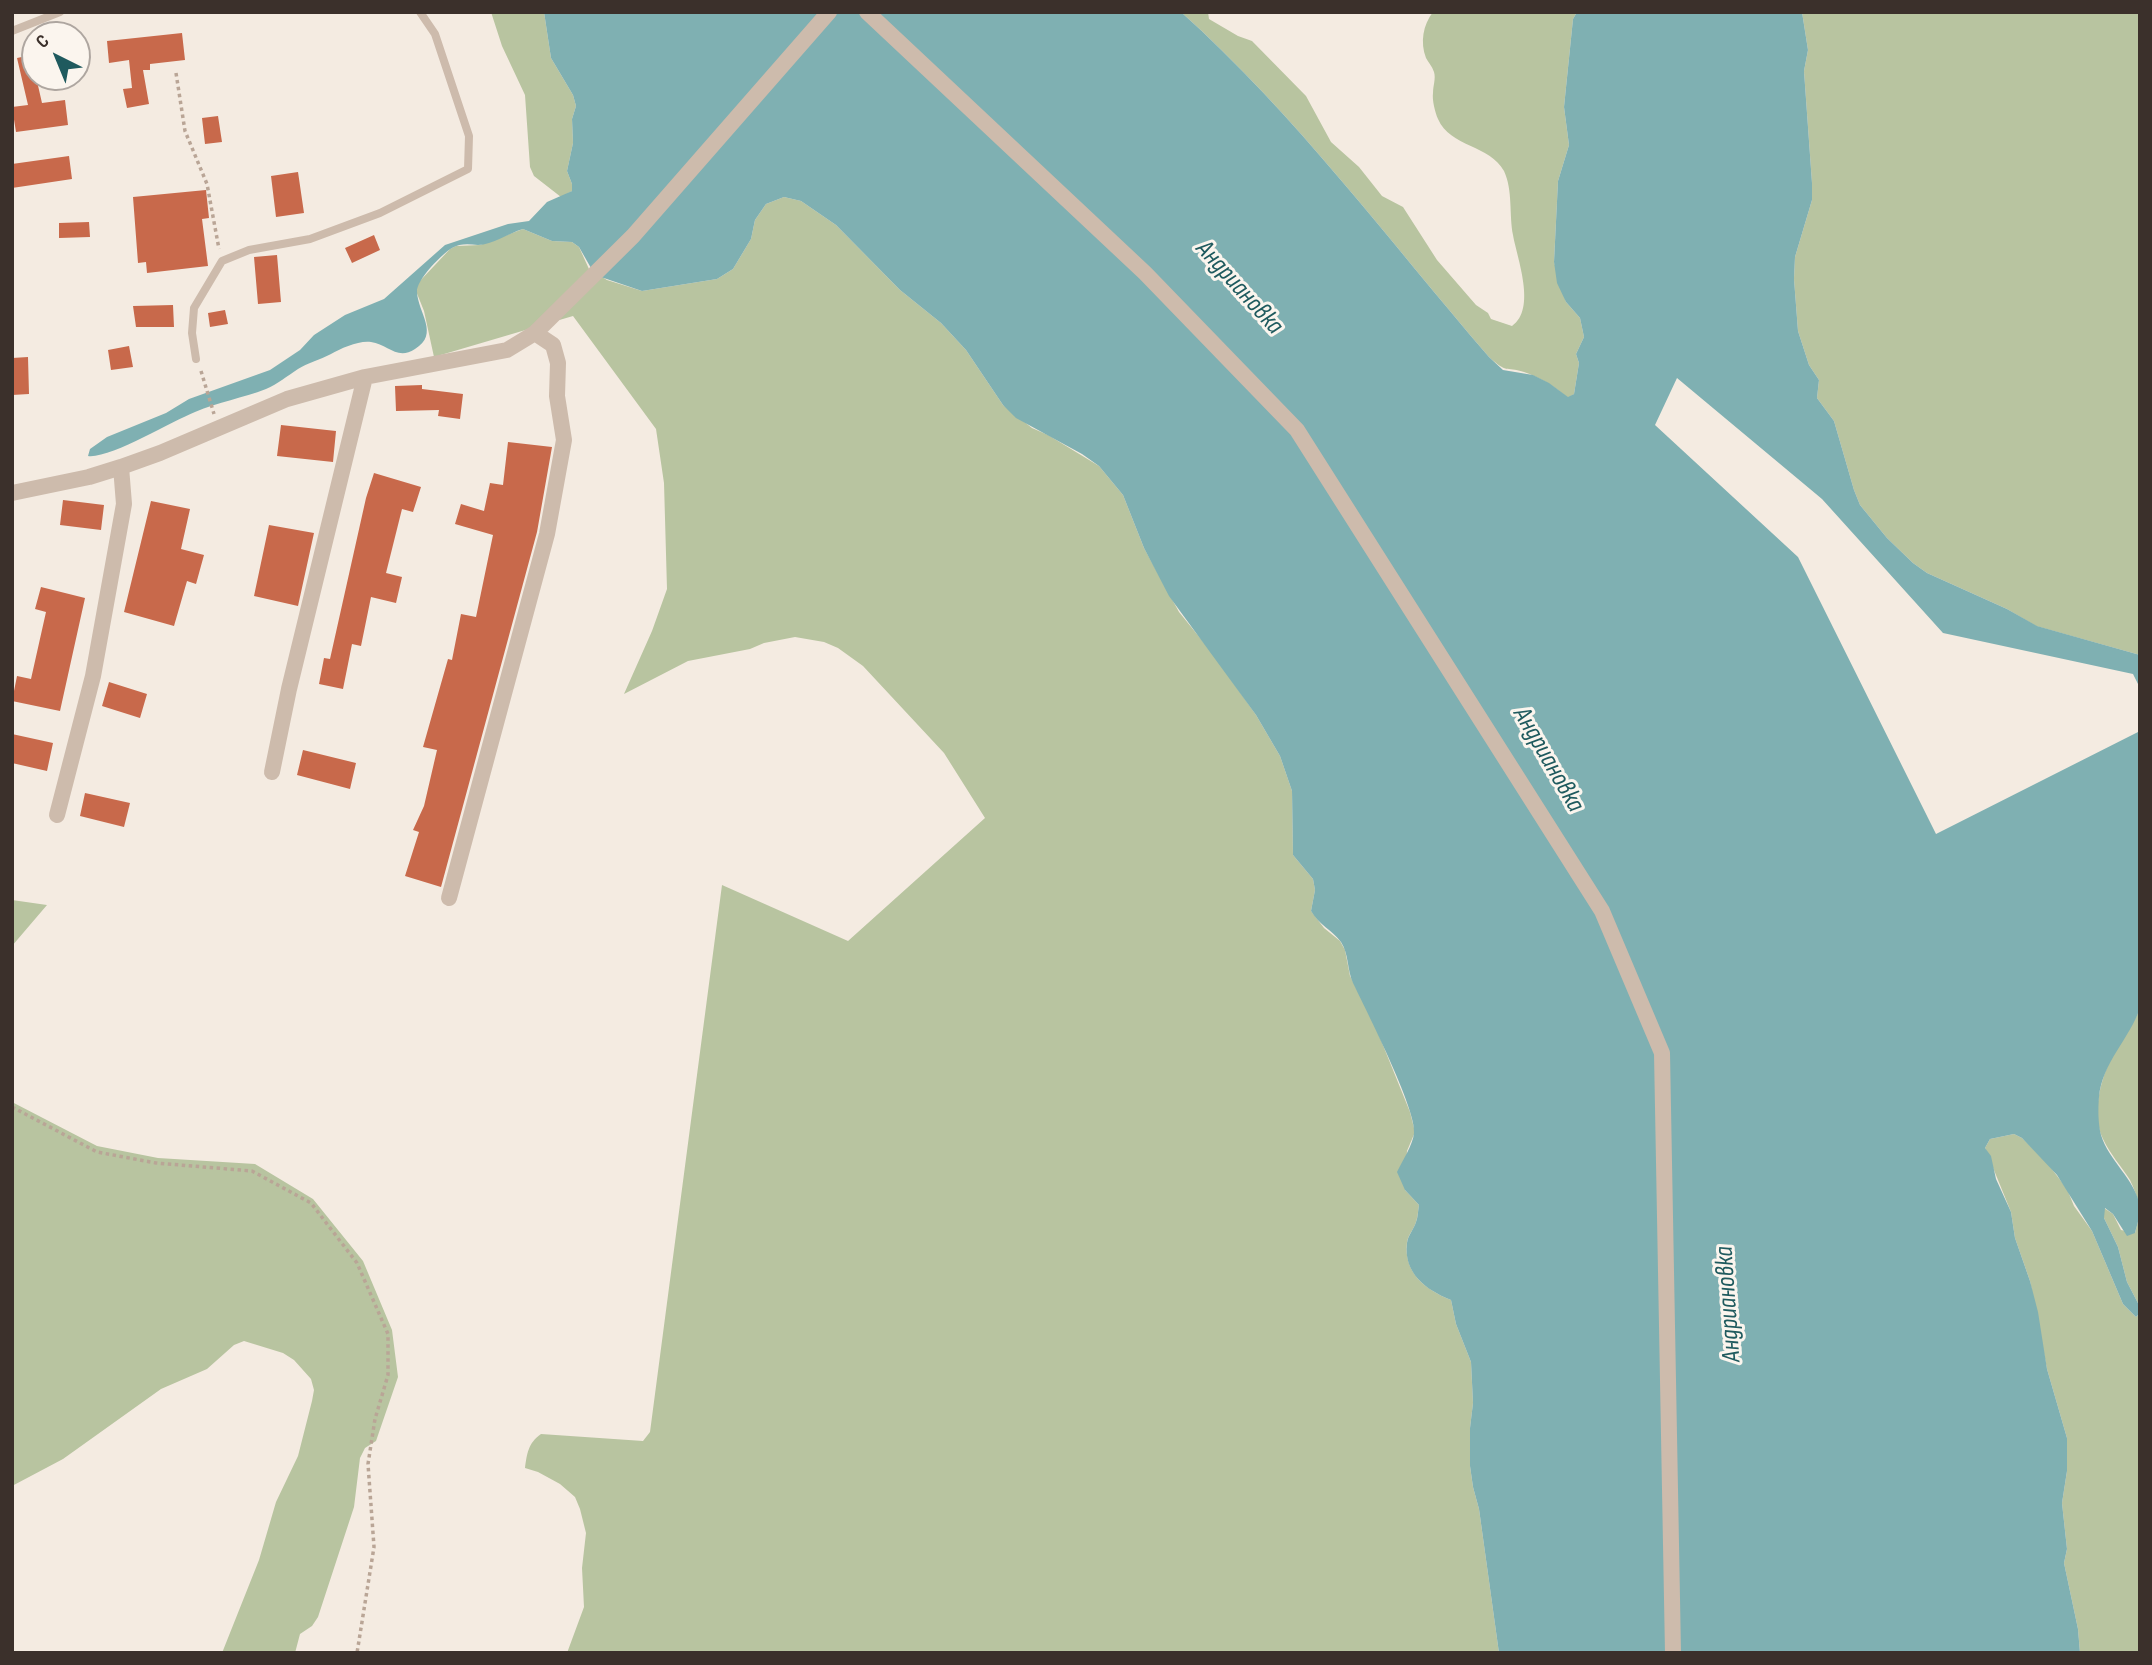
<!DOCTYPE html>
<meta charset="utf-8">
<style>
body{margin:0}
#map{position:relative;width:2152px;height:1665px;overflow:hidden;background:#f4ebe1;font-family:"Sofia Sans Condensed",sans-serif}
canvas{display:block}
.frame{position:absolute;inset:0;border:14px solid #3b302b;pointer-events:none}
.north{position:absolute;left:21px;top:21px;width:70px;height:70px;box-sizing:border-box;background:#fbf5ee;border:2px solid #aea6a0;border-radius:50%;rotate:317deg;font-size:19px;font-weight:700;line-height:28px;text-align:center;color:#3b302b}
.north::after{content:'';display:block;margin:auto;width:24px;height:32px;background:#1f5a5e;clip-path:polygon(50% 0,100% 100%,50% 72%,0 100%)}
</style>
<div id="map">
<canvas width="2152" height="1665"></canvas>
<div class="frame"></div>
<div class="north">С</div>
</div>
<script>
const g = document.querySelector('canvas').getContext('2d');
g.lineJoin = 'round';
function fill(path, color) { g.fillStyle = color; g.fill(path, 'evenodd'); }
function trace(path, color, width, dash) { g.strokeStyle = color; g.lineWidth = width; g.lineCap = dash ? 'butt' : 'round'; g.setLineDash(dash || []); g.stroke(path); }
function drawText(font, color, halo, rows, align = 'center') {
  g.font = font + ' "Sofia Sans Condensed",sans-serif'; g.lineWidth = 6; g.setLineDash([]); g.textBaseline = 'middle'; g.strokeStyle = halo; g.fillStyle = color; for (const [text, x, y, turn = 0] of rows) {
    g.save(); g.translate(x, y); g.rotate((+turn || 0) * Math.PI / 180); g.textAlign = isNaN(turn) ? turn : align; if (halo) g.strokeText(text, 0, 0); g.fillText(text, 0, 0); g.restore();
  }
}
const green = new Path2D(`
 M491 12H544L551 58 573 95 576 106 572 119 573 143 567 171 572 184V191L561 197 534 176 530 167 525 95 502 46Z
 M1181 12H1208L1209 19 1238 36 1252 41 1306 96 1331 142 1359 167 1382 196 1403 207 1437 260 1476 305 1488 313 1491 319 1512 326C1537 309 1517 258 1513 235 1509 215 1513 190 1504 171 1490 145 1450 147 1438 119 1435 112 1432 100 1433 93 1433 85 1436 79 1434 72 1432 66 1428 62 1426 58 1420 42 1423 25 1433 12H1577L1573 19 1564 107 1569 145 1558 181 1554 262 1566 302 1580 318 1584 337 1576 354 1579 363 1574 394 1568 398C1554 386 1541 378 1524 372 1504 366 1508 374 1489 357 1389 241 1296 115 1181 12Z
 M1802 12H2140V655L2036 626 2007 609 1927 573 1913 563 1887 538 1860 505 1854 490 1834 421 1817 398 1819 380 1809 365 1798 331 1794 279 1795 257 1812 200V183L1804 71 1808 50Z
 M784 197 801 201 836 225 900 290 941 323 966 350 1003 405 1032 428 1048 435 1099 466 1123 495 1144 548 1179 612 1213 654 1256 715 1280 756 1292 791 1293 855 1313 879 1315 890 1311 911 1324 928 1340 941 1345 950 1350 976 1372 1018 1410 1112 1415 1132 1407 1151 1405 1190 1419 1205C1418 1210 1418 1216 1416 1222 1414 1229 1408 1235 1407 1242 1403 1273 1426 1290 1451 1300L1456 1324 1471 1362 1473 1403 1470 1428V1466L1473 1487 1479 1509 1499 1653H567L584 1607 582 1568 586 1533 580 1509 575 1497 560 1484 538 1472 525 1468C527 1454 528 1443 541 1434L643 1441 650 1432 722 885 848 941 985 818 944 753 863 666 838 648 824 642 795 637 764 643 750 649 688 661 624 694 652 631 667 589 664 483 656 429 573 316 434 357 424 311 416 291 418 283 450 249 456 246 480 245 523 229 552 241 572 242 579 247 589 269 607 280 642 291 717 279 733 269 751 239 755 220 766 204Z
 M12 900 47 905 12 946Z
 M2140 1008V1206C2137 1197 2134 1188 2130 1180 2121 1166 2110 1154 2103 1139 2089 1110 2104 1066 2121 1041 2128 1030 2135 1021 2140 1008Z
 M12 1102 97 1146 158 1158 255 1164 313 1199 363 1261 392 1330 398 1377 376 1441 365 1448 360 1458 354 1507 318 1617 312 1626 300 1634 295 1653H222L259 1560 276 1502 298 1456 312 1401 314 1390 311 1379 294 1360 283 1353 244 1341 234 1345 207 1369 161 1389 63 1459 12 1486Z
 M2014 1134 2022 1138 2045 1160 2067 1189 2074 1206 2092 1231 2123 1304 2136 1317 2140 1313V1653H2080L2078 1629 2064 1563 2067 1549 2062 1503 2067 1471V1438L2047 1369 2030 1281 2015 1238 2011 1212 1985 1148 1990 1139Z
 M2104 1208 2113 1214 2121 1230 2135 1233 2140 1213V1307L2127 1282 2118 1247 2104 1218Z`);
const water = new Path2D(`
 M544 12H1181C1296 115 1389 241 1489 357L1503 370 1533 375 1549 383 1568 397 1574 394 1579 363 1576 354 1584 337 1580 318 1566 302 1557 283 1554 262 1558 181 1569 145 1564 107 1573 19 1577 12H1802L1808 50 1804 71 1812 183V200L1795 257 1794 279 1798 331 1809 365 1819 380 1817 398 1834 421 1854 490 1860 505 1887 538 1913 563 1927 573 2007 609 2037 626 2140 655V688L2133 674 1943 633 1822 499 1677 378 1655 425 1798 557 1936 834 2140 731V1008C2130 1038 2102 1063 2099 1097 2098 1109 2098 1123 2101 1135 2109 1161 2135 1179 2140 1206 2141 1214 2137 1225 2135 1233L2127 1236 2113 1214 2105 1208 2104 1218 2118 1247 2127 1282 2140 1307V1313L2136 1317 2123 1304 2092 1231 2057 1175 2022 1138 2014 1134 1990 1139 1985 1148 1991 1156 1996 1179 2011 1212 2015 1238 2030 1281 2038 1312 2047 1369 2067 1438V1471L2062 1503 2067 1549 2064 1563 2078 1629 2080 1653H1499L1479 1509 1473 1487 1470 1466V1428L1473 1403 1471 1362 1456 1324 1451 1300C1426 1290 1403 1273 1407 1243 1408 1235 1414 1229 1416 1222 1418 1217 1418 1210 1419 1205L1405 1190 1397 1172C1402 1161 1413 1145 1414 1133 1417 1110 1365 1008 1353 983 1347 970 1349 954 1341 942 1332 930 1319 925 1311 911L1315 890 1313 879 1293 855 1292 791 1280 756 1256 715 1169 596 1144 548 1123 495 1099 466 1082 454 1016 418 1003 405 966 350 941 323 900 290 836 225 801 201 784 197 766 204 755 220 751 239 733 269 717 279 642 291 595 275 579 247 572 242 552 241 523 229C509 233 492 245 478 245 469 244 460 243 452 248 442 254 416 280 417 292 418 313 440 334 415 349 397 361 388 344 371 342 360 340 341 348 331 354 320 360 307 363 298 369 287 376 278 384 266 389 243 398 218 402 195 412 172 421 110 459 88 456L90 449 107 437 166 413 189 399 270 370 300 350 314 335 345 315 384 299 445 245 508 224 529 221 547 202 572 191V184L567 171 573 143 572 119 576 106 573 95 551 58Z`);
const building = new Path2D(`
 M182 33 185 60 150 64V70H143L149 104 127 108 123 89 132 88 129 60 109 63 107 41Z
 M31 55 42 103 65 100 68 125 16 132 12 107 28 105 17 58Z
 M218 116 222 142 205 144 202 118Z
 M69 156 72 179 12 188V164Z
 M298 172 304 213 276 217 271 176Z
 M206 190 209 218 202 219 208 266 147 273 146 262 138 263 133 197Z
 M89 222 90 237 59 238V223Z
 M374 235 380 250 352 263 345 248Z
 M277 255 281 302 258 304 254 257Z
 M173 305 174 327H136L133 306Z
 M225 310 228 324 210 327 208 313Z
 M129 346 133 367 111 370 108 350Z
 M28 357 29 394 12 395V358Z
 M422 385V389L463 394 460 419 438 416 439 410 396 411 395 386Z
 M281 425 336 431 333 462 277 456Z
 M508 442 552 447 537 532 441 887 405 876 419 832 413 830 424 806 437 750 423 747 448 659 452 660 461 614 476 617 493 535 455 524 461 504 484 511 490 483 503 485Z
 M374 473 421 487 413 512 402 509 386 573 402 577 396 603 371 597 361 646 352 644 343 689 319 684 324 658 330 659 366 498Z
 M63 500 104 505 101 530 60 525Z
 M151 501 190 509 181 549 204 555 196 584 187 581 174 626 124 612Z
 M269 525 314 533 298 606 254 596Z
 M41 587 85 598 60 711 12 701 17 676 31 679 46 612 35 609Z
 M109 682 147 694 140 718 102 706Z
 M12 734 53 743 47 771 12 763Z
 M303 750 356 763 350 789 297 775Z
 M85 793 130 803 124 827 80 816Z`);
const path = new Path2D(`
 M176 73 185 131 207 184 219 249
 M201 371 214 414
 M12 1107 97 1152 156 1163 252 1171 311 1203 357 1263 388 1334V1375L375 1419 368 1464 374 1547 357 1653`);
const service = new Path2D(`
 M12 31 60 12
 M196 359 192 333 194 308 222 261 249 250 310 239 380 213 468 169 469 136 435 34 420 12`);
const minor = new Path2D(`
 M867 12 1145 273 1297 430 1602 911 1662 1053 1673 1653
 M535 333 633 236 829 12
 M12 493 89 477 121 467 160 453 287 399 365 377 507 350 535 333 553 345 558 363 557 396 564 440 547 534 449 898
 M272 772 289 689 365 377
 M57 815 93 676 124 504 121 467`);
const waterNames = [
 ["Андриановка",1239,288,48],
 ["Андриановка",1548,760,60],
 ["Андриановка",1729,1304,-94]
];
fill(green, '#b8c4a0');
fill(water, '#7fb0b2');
fill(building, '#c8694b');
trace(path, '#b9a596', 3.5, [3.5, 3.5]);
trace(service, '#cdbbac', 8);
trace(minor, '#cdbbac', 16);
drawText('italic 26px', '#1f5a5e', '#fbf5ee', waterNames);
</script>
